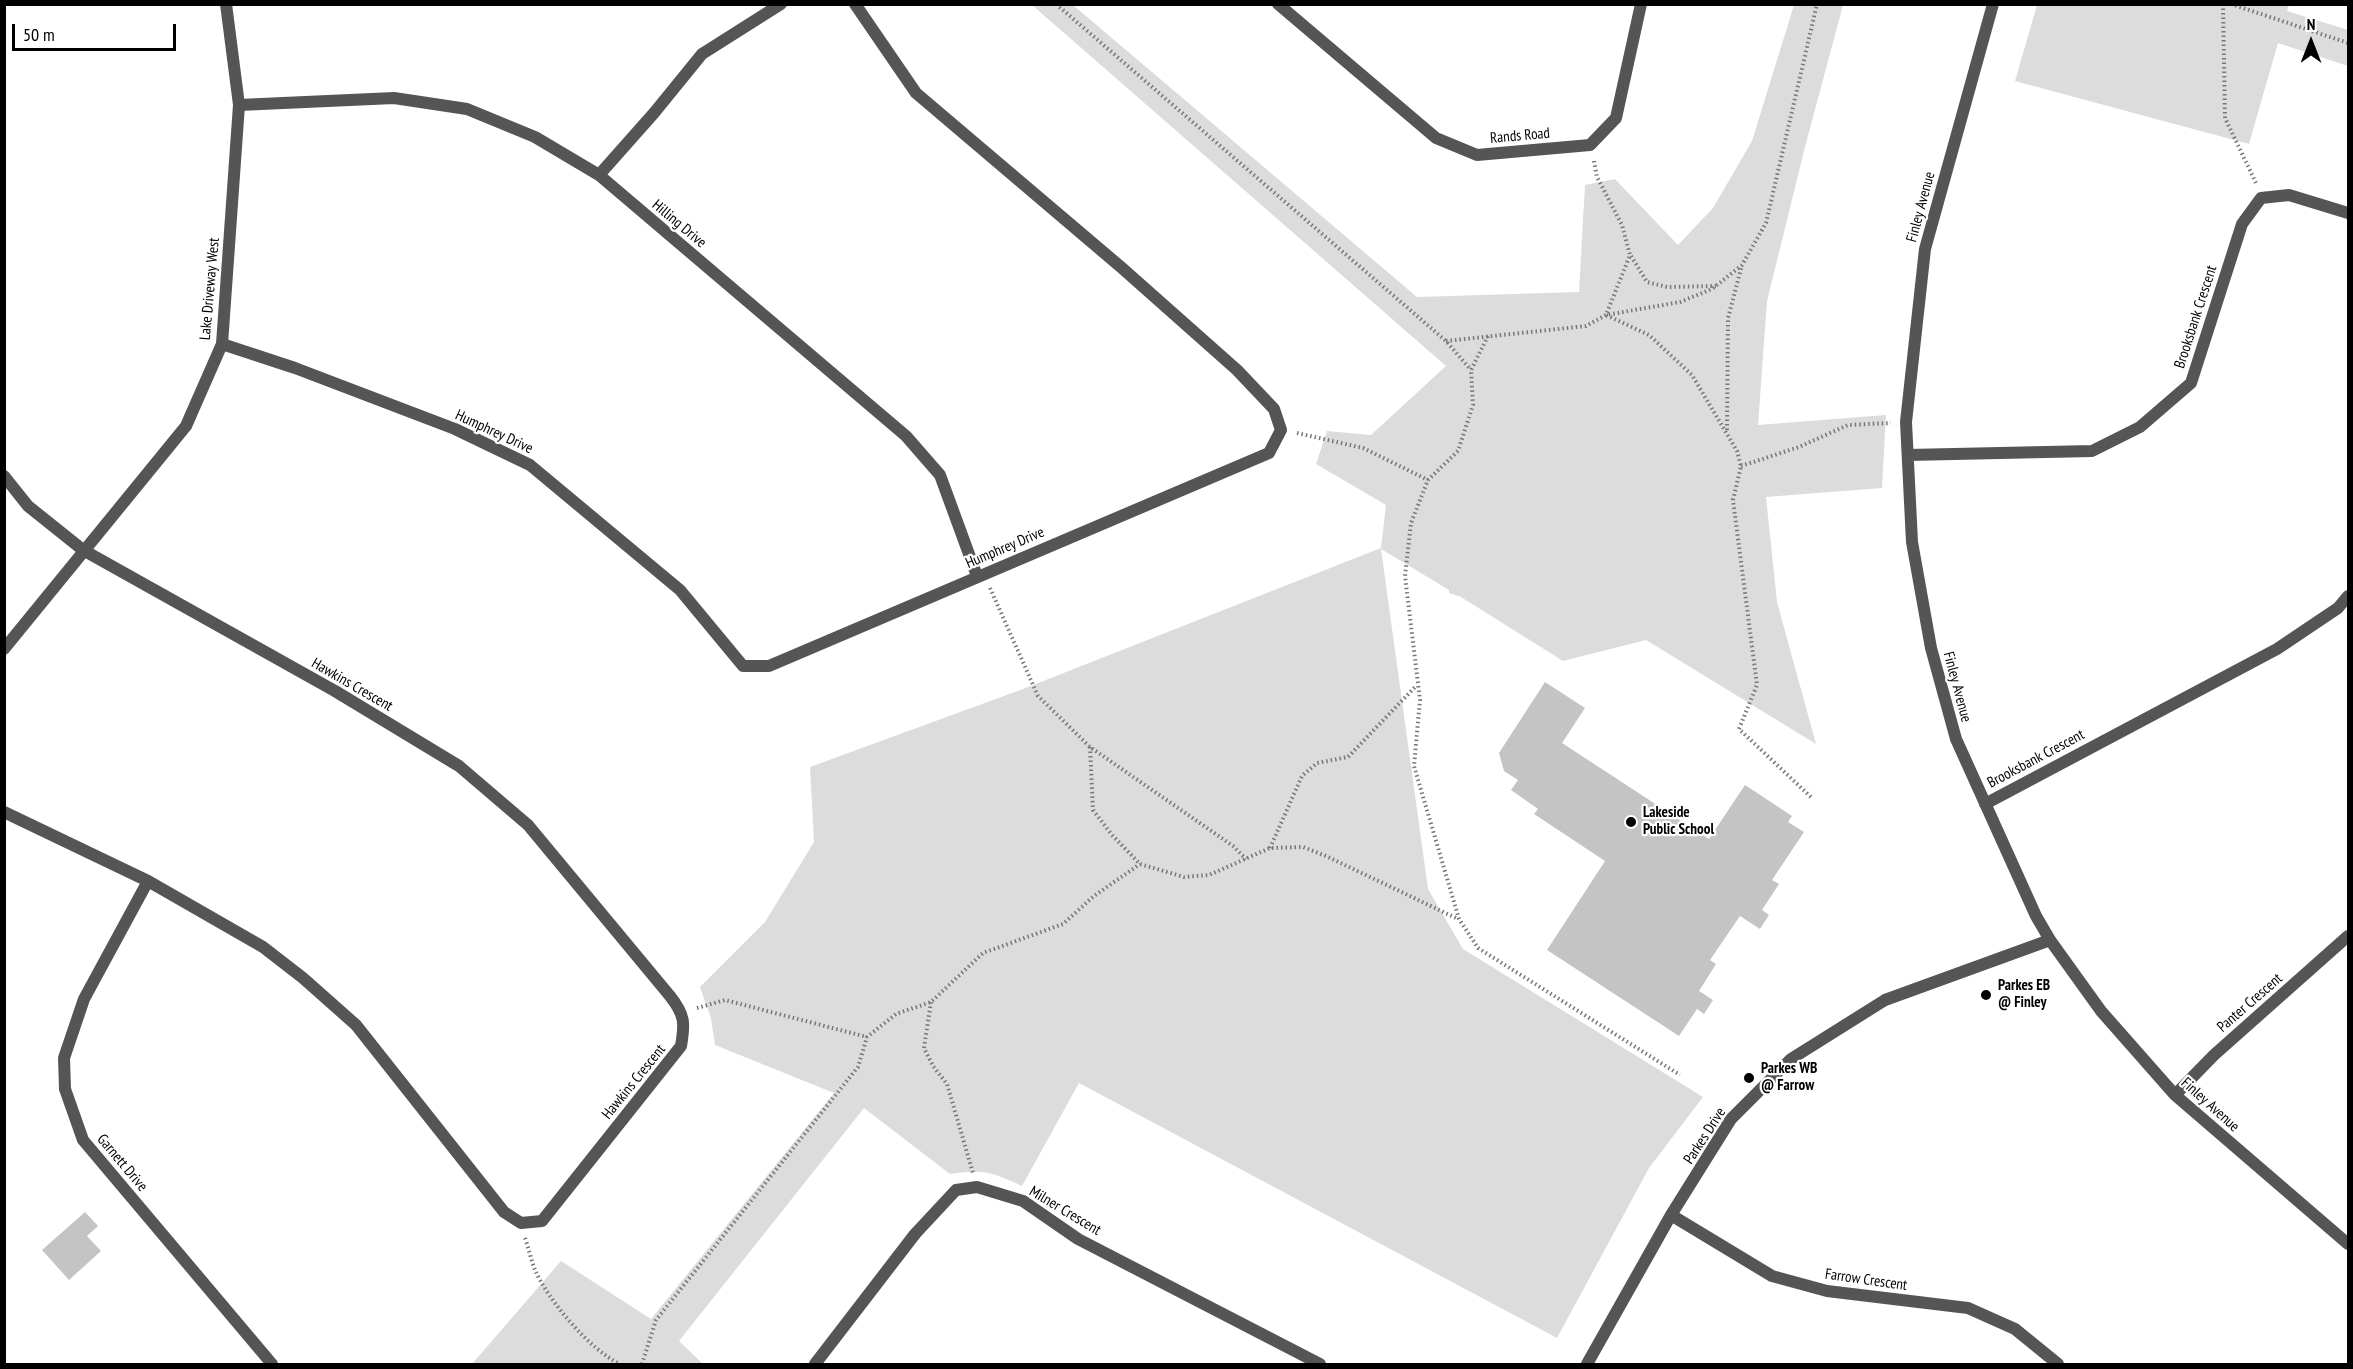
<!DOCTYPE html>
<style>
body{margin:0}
#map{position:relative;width:2353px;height:1369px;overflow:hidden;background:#fff;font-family:"PT Sans Narrow",sans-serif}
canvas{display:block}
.frame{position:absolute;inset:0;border:6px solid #000;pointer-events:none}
.north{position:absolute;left:2281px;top:12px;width:60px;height:60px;-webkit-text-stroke:4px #fff;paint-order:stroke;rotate:0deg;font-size:16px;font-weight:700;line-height:24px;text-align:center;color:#000}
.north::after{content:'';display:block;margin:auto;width:21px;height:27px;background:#000;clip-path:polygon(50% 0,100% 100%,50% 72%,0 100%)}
.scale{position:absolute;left:12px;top:24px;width:164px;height:27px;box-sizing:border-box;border:3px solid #000;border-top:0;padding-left:8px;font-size:18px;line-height:21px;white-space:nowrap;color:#000;-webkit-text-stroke:4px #fff;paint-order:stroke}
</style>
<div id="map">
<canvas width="2353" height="1369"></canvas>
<div class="frame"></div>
<div class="north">N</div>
<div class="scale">50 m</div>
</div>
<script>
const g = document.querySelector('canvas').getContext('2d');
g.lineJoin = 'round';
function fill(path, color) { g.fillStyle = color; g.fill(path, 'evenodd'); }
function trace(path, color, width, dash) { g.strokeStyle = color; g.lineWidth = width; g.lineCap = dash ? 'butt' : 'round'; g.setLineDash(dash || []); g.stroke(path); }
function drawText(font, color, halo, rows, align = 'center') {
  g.font = font + ' "PT Sans Narrow",sans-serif'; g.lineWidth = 4.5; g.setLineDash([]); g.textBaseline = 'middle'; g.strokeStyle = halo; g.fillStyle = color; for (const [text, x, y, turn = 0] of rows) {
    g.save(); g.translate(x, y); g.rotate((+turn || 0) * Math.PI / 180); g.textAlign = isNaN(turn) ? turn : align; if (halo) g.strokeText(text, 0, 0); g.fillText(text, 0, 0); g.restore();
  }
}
const green = new Path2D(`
 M1032 5H1073L1417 297 1579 292 1585 185 1615 179 1678 245 1713 208 1752 141 1794 5H1843L1805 147 1767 301 1758 425 1886 415 1882 488 1766 497 1777 602 1816 744 1646 640 1563 661 1461 597 1449 593V590L1381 549 1428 889 1463 949 1703 1097 1649 1168 1557 1338 1079 1083 1022 1186C992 1172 984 1169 950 1174L864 1108 679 1341 703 1364H472L561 1261 651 1319 834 1093 715 1045 711 1018 700 987 765 922 814 842 810 767 1023 689 1381 548 1386 505 1316 464 1327 431 1371 435 1446 366Z
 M2037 5H2289L2287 11 2348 30V66L2278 43 2249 144 2015 81Z`);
const building = new Path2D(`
 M1545 682 1585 708 1562 743 1709 839 1745 785 1792 816 1788 822 1804 832 1772 880 1779 884 1762 910 1769 915 1760 929 1740 916 1710 960 1716 964 1699 991 1713 1000 1704 1014 1697 1009 1679 1036 1547 950 1605 861 1534 814 1538 809 1511 790 1518 780 1504 771 1499 753Z
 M85 1212 98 1226 87 1236 101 1251 69 1280 42 1250Z`);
const path = new Path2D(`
 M1056 4 1446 341 1471 370
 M2223 4 2225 118 2256 183
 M2231 4 2348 43
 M1594 161 1597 177 1622 225 1630 255 1606 315 1649 335 1692 375 1737 451 1741 466 1733 500 1757 685 1739 729 1812 798
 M1631 256 1647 282 1667 287 1716 286
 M1488 336 1471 370 1473 405 1458 451 1428 480 1411 523 1405 576 1420 700 1414 766 1459 919 1478 948 1680 1075
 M1446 341 1586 326 1606 315 1680 302 1712 289 1742 265 1766 223 1817 4
 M1727 430 1728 318 1742 265
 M1297 433 1363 448 1428 480
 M1741 466 1799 447 1848 425 1891 423
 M990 588 1038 696 1090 747 1233 846 1246 859
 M1090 747 1093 810 1112 835 1140 864 1184 877 1209 875 1270 848 1303 847 1326 856 1458 919
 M1270 848 1302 776 1317 763 1348 757 1416 686
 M931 1002 924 1048 933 1066 947 1084 973 1173
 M697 1008 725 1000 867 1037
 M525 1238C529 1249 531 1260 535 1270 548 1300 590 1350 620 1364
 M642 1364 656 1320 858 1067 867 1037 896 1014 931 1002 983 953 1063 924 1094 896 1140 864`);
const minor = new Path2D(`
 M1278 4 1436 138 1477 155 1590 145 1616 118 1641 4
 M1993 4 1925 249 1906 422 1912 542 1931 648 1956 739 2036 916 2050 940 2101 1011 2175 1095 2348 1244
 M239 105 394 98 467 109 535 137 599 175 906 436 940 475 977 576
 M599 175 654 113 702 54 781 4
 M222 344 295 368 455 429 530 465 680 590 743 666H769L1269 453 1281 430 1274 409 1237 370 1122 268 916 93 855 4
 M1908 455 2092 451 2140 427 2191 383 2242 224 2261 198 2289 195 2348 213
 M4 476 28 506 83 550 335 691 459 766 528 825 670 996C685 1015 685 1023 681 1046L542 1221 521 1223 504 1212 356 1025 303 978 263 947 148 881 4 812
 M1985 804 2277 649 2338 608 2348 596
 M148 881 84 999 64 1058 65 1089 83 1140 272 1364
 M2175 1095 2214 1055 2348 936
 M1671 1215 1772 1276 1827 1291 1968 1308 2015 1329 2058 1364
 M815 1364 915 1234 956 1190 977 1187 1023 1201 1078 1239 1320 1364
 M1587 1364 1671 1215 1731 1119 1791 1059 1885 1000 2050 940`);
const tertiary = new Path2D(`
 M4 649 186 426 222 344 239 105 226 4`);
const markers = [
 [1631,822,6,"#000"],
 [1986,995,6,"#000"],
 [1749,1078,6,"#000"]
];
const streetNames = [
 ["Rands Road",1520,136,-5],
 ["Finley Avenue",1921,207,-75],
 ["Hilling Drive",679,224,40],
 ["Lake Driveway West",210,289,-85],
 ["Brooksbank Crescent",2196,317,-72],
 ["Humphrey Drive",494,432,25],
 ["Humphrey Drive",1005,548,-23],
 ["Hawkins Crescent",352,685,30],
 ["Finley Avenue",1957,687,75],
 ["Brooksbank Crescent",2036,759,-28],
 ["Panter Crescent",2250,1003,-41],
 ["Hawkins Crescent",634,1082,-51],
 ["Finley Avenue",2210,1105,42],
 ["Parkes Drive",1705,1136,-57],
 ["Garnett Drive",122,1163,50],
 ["Milner Crescent",1065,1211,31],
 ["Farrow Crescent",1866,1280,8]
];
const poiNames = [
 ["Lakeside",1643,813],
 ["Public School",1643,830],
 ["Parkes EB",1998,986],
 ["@ Finley",1998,1003],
 ["Parkes WB",1761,1069],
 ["@ Farrow",1761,1086]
];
fill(green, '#dcdcdc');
fill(building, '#c4c4c4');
trace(path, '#777', 4, [1.5, 3]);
trace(minor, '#555', 12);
trace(tertiary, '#555', 12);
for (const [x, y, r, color] of markers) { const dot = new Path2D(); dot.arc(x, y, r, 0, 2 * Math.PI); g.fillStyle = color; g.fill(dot); trace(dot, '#fff', 2); }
drawText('15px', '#000', '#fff', streetNames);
drawText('bold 15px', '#000', '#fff', poiNames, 'left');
</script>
